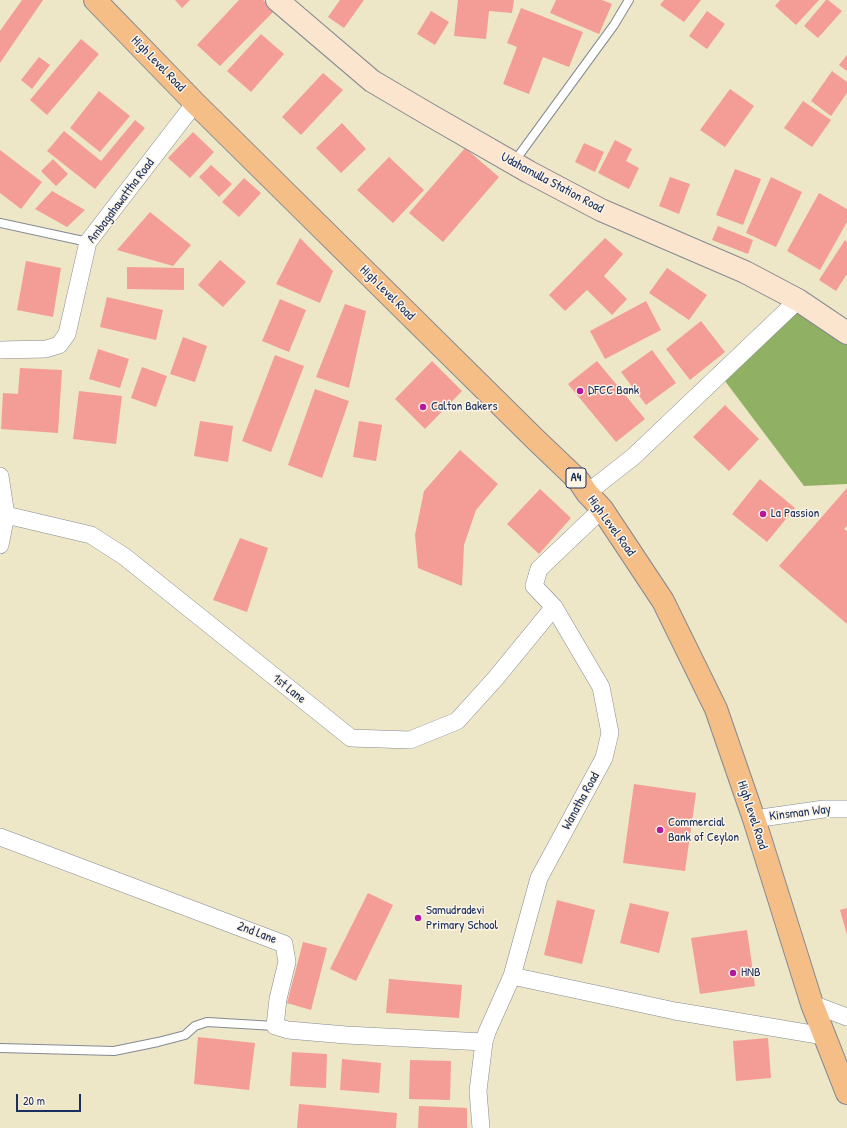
<!DOCTYPE html>
<style>
body{margin:0}
#map{position:relative;width:847px;height:1128px;overflow:hidden;background:#ede6c7;font-family:"Patrick Hand",sans-serif}
canvas{display:block}
.scale{position:absolute;left:16px;top:1094px;width:65px;height:18px;box-sizing:border-box;border:2px solid #1b2f5e;border-top:0;padding-left:5px;font-size:12px;line-height:14px;white-space:nowrap;color:#1b2f5e;-webkit-text-stroke:3px #fcf5e5;paint-order:stroke}
</style>
<div id="map">
<canvas width="847" height="1128"></canvas>
<div class="scale">20 m</div>
</div>
<script>
const g = document.querySelector('canvas').getContext('2d');
g.lineJoin = 'round';
function fill(path, color) { g.fillStyle = color; g.fill(path, 'evenodd'); }
function trace(path, color, width, dash) { g.strokeStyle = color; g.lineWidth = width; g.lineCap = dash ? 'butt' : 'round'; g.setLineDash(dash || []); g.stroke(path); }
function drawText(font, color, halo, rows, align = 'center') {
  g.font = font + ' "Patrick Hand",sans-serif'; g.lineWidth = 3; g.setLineDash([]); g.textBaseline = 'middle'; g.strokeStyle = halo; g.fillStyle = color; for (const [text, x, y, turn = 0] of rows) {
    g.save(); g.translate(x, y); g.rotate((+turn || 0) * Math.PI / 180); g.textAlign = isNaN(turn) ? turn : align; if (halo) g.strokeText(text, 0, 0); g.fillText(text, 0, 0); g.restore();
  }
}
const forest = new Path2D(`
 M800 303 847 330V484L804 486 725 381Z`);
const building = new Path2D(`
 M22 0H43L0 63V31Z
 M175 0H190L182 8Z
 M239 0H263L275 10 220 66 197 45Z
 M340 0H364L344 28 328 17Z
 M458 0H514L512 13 489 11 486 39 454 36Z
 M556 0H602L612 4 599 34 550 13Z
 M664 0H701L684 22 660 5Z
 M780 0H819L796 25 775 6Z
 M826 0H828L842 11 818 38 804 26Z
 M521 8 583 32 569 67 543 57 529 94 503 84 517 47 507 43Z
 M431 11 449 22 435 45 417 34Z
 M707 11 725 24 707 49 689 36Z
 M261 34 284 54 251 92 227 71Z
 M81 39 99 54 47 115 30 100Z
 M847 55V71L839 65Z
 M39 57 50 65 32 89 21 80Z
 M832 71 847 82V93L831 116 811 101Z
 M323 73 343 90 301 135 282 117Z
 M730 89 754 106 725 147 700 130Z
 M99 91 130 116 100 152 70 128Z
 M803 101 831 120 812 147 784 128Z
 M135 120 145 128 95 189 47 151 64 131 101 161Z
 M342 123 366 149 341 173 316 148Z
 M193 132 214 152 190 178 168 158Z
 M615 140 632 149 626 161 639 168 629 189 598 173Z
 M584 143 604 152 595 172 575 162Z
 M465 148 499 177 443 242 409 213Z
 M0 150 42 182 21 209 0 193Z
 M389 157 424 190 393 223 357 190Z
 M53 159 68 174 56 186 41 171Z
 M211 165 232 184 219 197 199 177Z
 M735 169 761 179 743 225 716 215Z
 M670 177 690 184 679 214 659 206Z
 M771 177 802 192 776 247 746 233Z
 M244 178 261 193 239 217 222 202Z
 M52 191 85 210 67 227 35 209Z
 M819 193 847 209V222L820 270 787 251Z
 M150 212 191 245 173 266 117 250Z
 M718 226 753 240 748 254 712 240Z
 M300 238 333 271 320 303 276 284Z
 M605 238 623 254 604 276 627 299 612 315 587 290 565 311 549 295Z
 M845 240 847 242V274L836 291 819 280Z
 M220 260 246 282 223 307 198 285Z
 M26 261 61 268 53 317 17 310Z
 M127 267 184 268V290L127 289Z
 M667 268 707 295 689 320 649 293Z
 M107 297 163 310 156 340 100 327Z
 M280 299 306 310 289 352 262 341Z
 M646 301 661 330 605 359 590 331Z
 M345 304 366 311 349 388 316 377Z
 M701 321 725 352 690 380 666 349Z
 M183 337 207 346 195 382 170 374Z
 M98 349 129 359 120 388 89 379Z
 M652 350 676 383 646 405 621 372Z
 M275 355 304 366 271 452 242 441Z
 M432 361 462 391 425 429 395 399Z
 M597 361 645 419 616 442 568 384Z
 M142 367 167 376 156 407 131 398Z
 M20 368 62 370 58 433 1 429 3 393 18 394Z
 M315 389 349 401 322 478 288 465Z
 M79 391 122 396 116 444 73 439Z
 M725 405 759 439 729 471 693 437Z
 M200 421 233 426 228 462 194 456Z
 M359 421 382 425 376 461 353 457Z
 M460 450 498 484 476 510 464 545 462 586 418 568 415 535 424 491Z
 M760 479 795 508 767 542 732 514Z
 M847 488V526L844 529 847 531V624L779 566Z
 M540 489 571 518 539 554 507 524Z
 M240 538 268 548 247 612 213 600Z
 M634 784 696 793 685 871 623 863Z
 M368 893 393 905 356 981 330 969Z
 M557 900 595 910 582 964 544 955Z
 M630 903 669 912 659 953 620 943Z
 M847 908V935L840 910Z
 M747 930 755 986 700 994 691 938Z
 M303 942 327 948 311 1010 287 1003Z
 M389 979 462 985 459 1018 386 1013Z
 M198 1037 255 1043 249 1090 194 1084Z
 M768 1038 771 1078 736 1081 733 1041Z
 M292 1052 327 1054 326 1088 290 1086Z
 M342 1059 381 1063 379 1093 340 1090Z
 M410 1060 451 1061 450 1100 409 1099Z
 M299 1104 397 1113 396 1128H297Z
 M419 1106 467 1108V1128H418Z`);
const lane = new Path2D(`
 M514 162 614 25 629 0
 M0 223 88 242
 M0 1048 114 1051 158 1042 185 1035 195 1026 207 1022 275 1026`);
const street = new Path2D(`
 M0 350 46 349 59 345 67 334 88 242 195 103
 M0 476 6 515 0 545
 M587 493 633 457 798 300
 M6 515 91 535 125 557 351 738 410 740 457 721 495 679 554 607
 M754 819 824 809H847
 M0 837 284 944 287 962 278 999 275 1026 288 1030 346 1035 484 1042
 M512 976 675 1011 824 1036
 M812 1004 847 1017
 M481 1128 478 1091 484 1042 487 1032 512 976 539 878 604 758 610 733 601 687 554 607 534 586 539 569 602 509`);
const secondary = new Path2D(`
 M277 0 372 81 428 114 529 172 601 210 745 272 798 300 847 333`);
const highway = new Path2D(`
 M95 0 195 103 535 439 579 481 587 493 602 509 663 601 716 709 754 819 812 1004 847 1093`);
const markers = [
 [580,391,4,"#b5179e"],
 [423,407,4,"#b5179e"],
 [763,514,4,"#b5179e"],
 [660,830,4,"#b5179e"],
 [418,918,4,"#b5179e"],
 [733,973,4,"#b5179e"]
];
const shields = [
 [576,478,20]
];
const shieldNames = [
 ["A4",576,478]
];
const streetNames = [
 ["High Level Road",158,64,46],
 ["Udahamulla Station Road",552,183,28],
 ["Ambagahawattha Road",121,201,-53],
 ["High Level Road",387,293,45],
 ["High Level Road",611,526,54],
 ["1st Lane",289,689,39],
 ["Wanatha Road",581,801,-61],
 ["Kinsman Way",800,813,-7],
 ["High Level Road",752,815,72],
 ["2nd Lane",257,933,21]
];
const poiNames = [
 ["DFCC Bank",588,391],
 ["Calton Bakers",431,407],
 ["La Passion",771,514],
 ["Commercial",668,823],
 ["Bank of Ceylon",668,838],
 ["Samudradevi",426,911],
 ["Primary School",426,926],
 ["HNB",741,973]
];
fill(forest, '#90b063');
fill(building, '#f49d97');
trace(lane, '#848a92', 10);
trace(street, '#848a92', 18);
trace(secondary, '#848a92', 24);
trace(highway, '#848a92', 24);
trace(lane, '#fff', 8);
trace(street, '#fff', 17);
trace(secondary, '#fbe5cf', 22);
trace(highway, '#f6be87', 22);
for (const [x, y, r, color] of markers) { const dot = new Path2D(); dot.arc(x, y, r, 0, 2 * Math.PI); g.fillStyle = color; g.fill(dot); trace(dot, '#fcf5e5', 1.5); }
for (const [x, y, w] of shields) { const box = new Path2D(); box.roundRect(x - w / 2, y - 10, w, 20, 3); g.fillStyle = '#fcf5e5'; g.fill(box); trace(box, '#1b2f5e', 1); }
drawText('bold 12px', '#1b2f5e', null, shieldNames);
drawText('13px', '#1b2f5e', '#fcf5e5', streetNames);
drawText('13px', '#1b2f5e', '#fcf5e5', poiNames, 'left');
</script>
